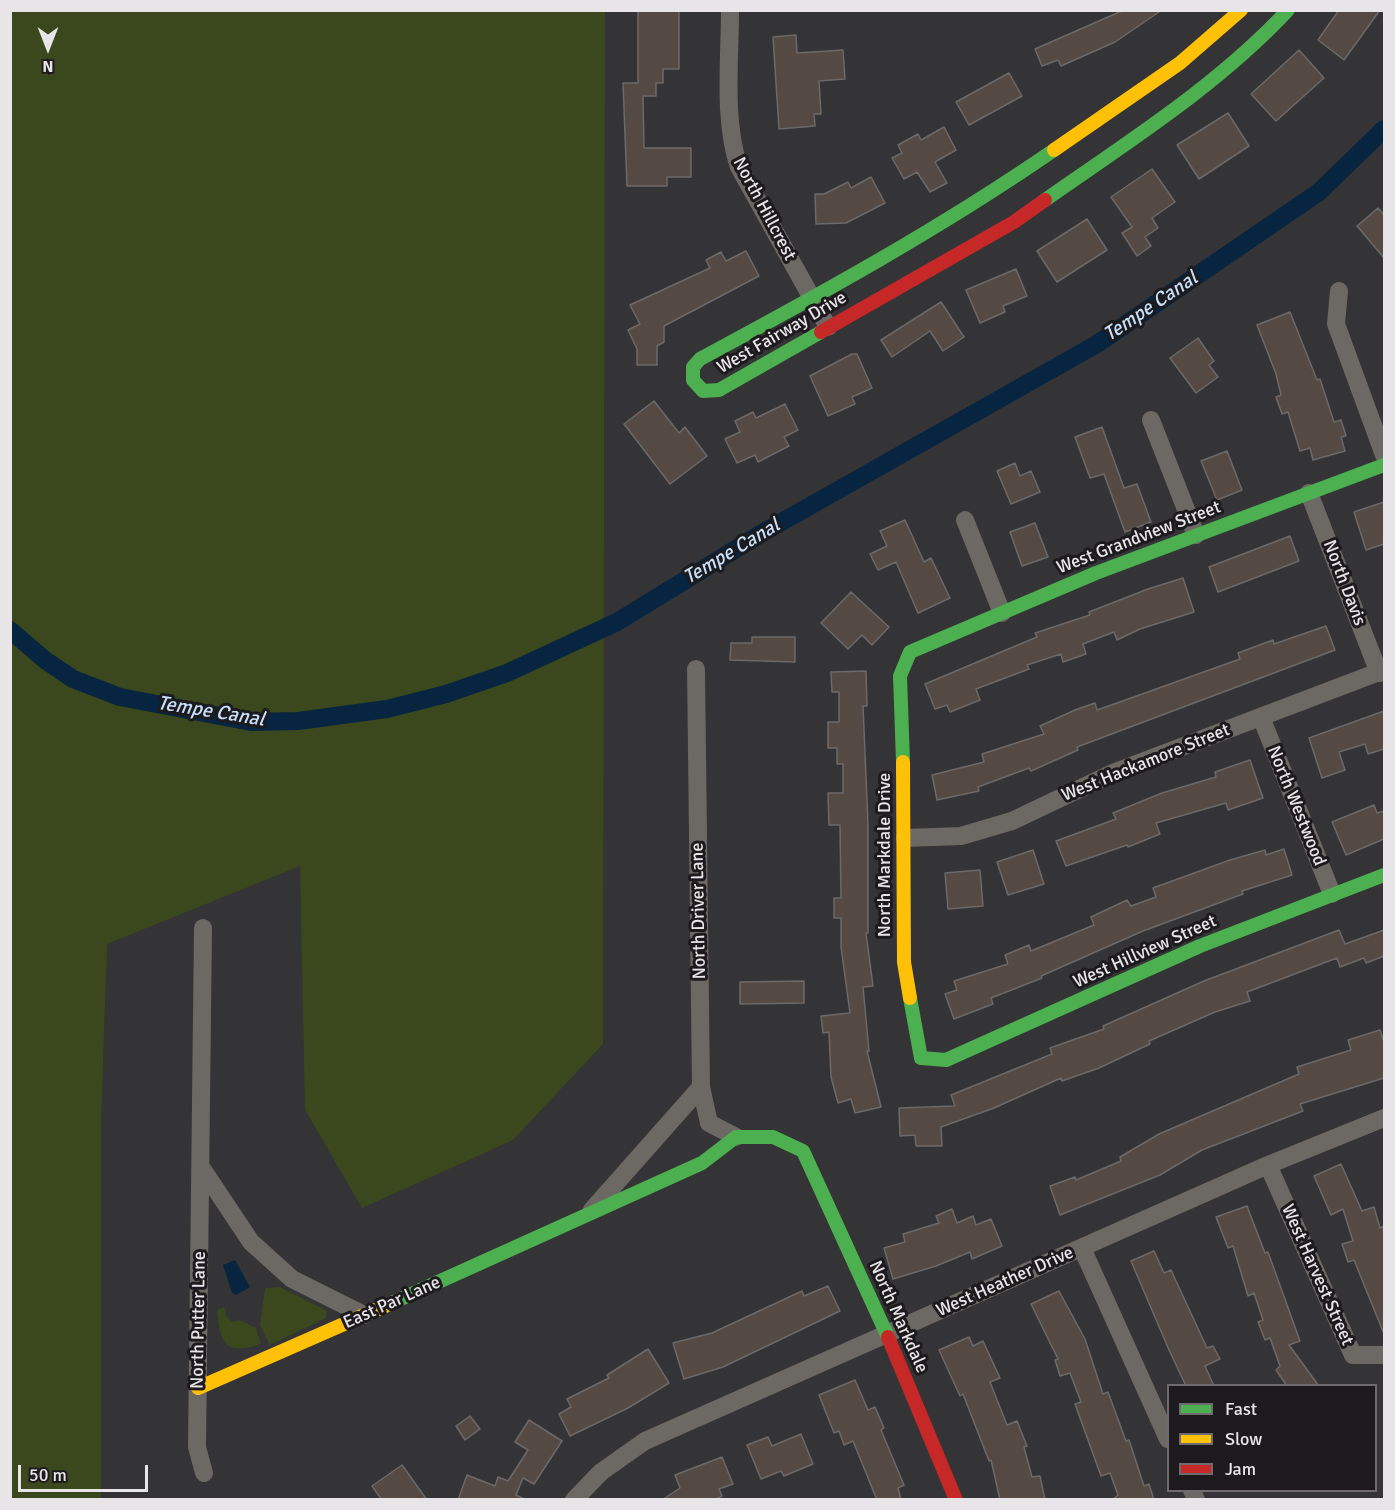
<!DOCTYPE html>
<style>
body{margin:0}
#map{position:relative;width:1395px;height:1510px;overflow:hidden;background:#343335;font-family:Signika,sans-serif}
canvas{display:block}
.frame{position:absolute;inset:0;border:12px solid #e7e5e7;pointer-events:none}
.legend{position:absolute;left:1167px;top:1384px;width:210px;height:108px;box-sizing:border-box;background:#1c1a1c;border:2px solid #6d6b6d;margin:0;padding:8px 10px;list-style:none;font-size:18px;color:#e7e5e7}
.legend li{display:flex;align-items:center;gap:12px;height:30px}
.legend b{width:30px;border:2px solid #6d6b6d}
.north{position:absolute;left:18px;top:18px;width:60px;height:60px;-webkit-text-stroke:4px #1c1a1c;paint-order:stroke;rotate:180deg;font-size:16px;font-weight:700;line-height:24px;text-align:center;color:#e7e5e7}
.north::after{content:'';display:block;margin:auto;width:21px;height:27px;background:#e7e5e7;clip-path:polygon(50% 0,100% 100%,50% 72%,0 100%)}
.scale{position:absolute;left:18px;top:1465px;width:130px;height:27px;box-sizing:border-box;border:3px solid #e7e5e7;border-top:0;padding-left:8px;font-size:18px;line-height:21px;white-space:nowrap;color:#e7e5e7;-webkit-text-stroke:4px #1c1a1c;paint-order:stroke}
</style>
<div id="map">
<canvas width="1395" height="1510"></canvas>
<div class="frame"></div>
<ul class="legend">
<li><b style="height:8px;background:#4caf50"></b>Fast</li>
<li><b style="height:8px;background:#ffc107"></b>Slow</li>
<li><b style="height:8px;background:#c62828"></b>Jam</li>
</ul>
<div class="north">N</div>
<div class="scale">50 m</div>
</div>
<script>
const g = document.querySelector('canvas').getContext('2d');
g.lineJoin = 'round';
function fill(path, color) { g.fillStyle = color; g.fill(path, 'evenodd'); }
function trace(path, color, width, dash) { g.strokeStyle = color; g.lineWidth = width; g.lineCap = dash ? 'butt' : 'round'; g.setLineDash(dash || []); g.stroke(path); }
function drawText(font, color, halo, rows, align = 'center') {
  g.font = font + ' Signika,sans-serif'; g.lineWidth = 6; g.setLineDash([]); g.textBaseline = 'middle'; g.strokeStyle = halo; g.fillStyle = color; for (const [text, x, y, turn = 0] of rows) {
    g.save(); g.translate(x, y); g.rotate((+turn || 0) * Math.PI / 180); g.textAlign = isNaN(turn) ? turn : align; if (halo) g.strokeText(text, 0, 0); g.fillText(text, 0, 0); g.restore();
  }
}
const green = new Path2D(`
 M10 11H605L603 1044 513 1140 362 1208 305 1110 300 866 107 944 101 1124V1499H11Z
 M280 1287 327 1311 326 1318 270 1345 260 1325 265 1288Z
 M224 1307 226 1316 232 1322 240 1320 256 1328 261 1344C225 1356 220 1344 217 1310Z`);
const water = new Path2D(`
 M235 1260 250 1287 236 1295 232 1293 223 1265Z`);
const canal = new Path2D(`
 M10 630 45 660 73 679 120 697 251 722 298 721 387 709 446 694 507 673 617 622 762 533 1097 344 1319 192 1384 129`);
const building = new Path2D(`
 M638 10H679V69H663V83H656V96H643L644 148H691V177H667V186H627L623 83H638Z
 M1124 10H1162L1115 42 1061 66 1058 60 1042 66 1035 49Z
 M1339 10H1380L1344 60 1318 40Z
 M796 35 797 53 843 50 845 79 819 81 821 114H814L815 126 779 129 773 37Z
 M1299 50 1324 78 1276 121 1251 94Z
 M1009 73 1022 96 969 125 956 102Z
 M1228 113 1249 146 1199 179 1177 145Z
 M944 127 956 150 935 162 947 183 930 192 917 172 904 179 892 158 902 153 898 145 918 134 921 140Z
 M1152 169 1175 202 1152 218 1158 228 1145 237 1151 246 1137 256 1122 233 1132 227 1111 197Z
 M871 177 885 203 846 223 816 224 815 194H824L848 182 851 188Z
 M1378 208 1384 215V258L1357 226Z
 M1087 219 1107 250 1057 282 1037 251Z
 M746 251 759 276 664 326V342L657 346V365H637V349L628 330 640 324 630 305 710 268 706 260 721 252 726 261Z
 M1016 269 1027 296 1003 306 1005 312 980 323 966 290Z
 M941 302 964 337 943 351 930 331 892 357 881 340Z
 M1290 312 1317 380 1320 379 1334 422 1341 420 1346 436 1341 437 1345 451 1313 460 1310 448 1300 451 1288 412 1282 414 1276 397 1281 395 1276 374 1257 325Z
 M1198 338 1214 361 1209 365 1218 377 1196 393 1170 358Z
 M852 354H857L872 388 852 397 855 404 828 416 810 376Z
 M654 401 679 433 685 427 707 456 670 484 624 424Z
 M785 404 798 430 784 437 789 446 758 462 755 455 737 463 725 439 740 432 735 421 753 412 756 418Z
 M1102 427 1124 488 1137 484 1151 522 1125 532 1104 474 1090 478 1075 437Z
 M1227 451 1242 490 1217 500 1201 461Z
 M1015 463 1020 476 1031 471 1040 492 1011 504 997 471Z
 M1384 502V544L1366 550 1354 512Z
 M905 520 924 562 931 558 950 598 918 613 896 562 878 570 870 554 887 546 880 531Z
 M1035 523 1048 557 1022 566 1010 532Z
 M1290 536 1299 561 1218 592 1209 567Z
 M1183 578 1194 612 1140 629 1117 640 1114 632 1083 644 1086 654 1063 662 1061 654 1027 665 1029 669 976 689 980 700 950 712 947 705 935 709 925 684 1037 637 1035 633 1090 615 1089 612 1148 589Z
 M851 592 889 627 872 645 862 635 848 649 821 623Z
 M1326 626 1335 650 1077 747 1078 750 1031 771 1029 768 978 787 979 791 937 800 932 775 984 762 982 754 1044 734 1040 726 1075 710 1095 703 1097 710 1117 703 1240 659 1238 653 1273 640 1274 644Z
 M752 637H795V662L730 660 731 643H752Z
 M866 671 867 706H863L868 824V933H866L873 986 863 987 869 1051H867L881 1107 855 1113 851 1099 838 1103 831 1077 829 1032 823 1033 821 1016 850 1013 841 947V918H834V898H841L840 825H829L828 793H843V764H837V748H828V722H839V692H832L831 672Z
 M1384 711V749L1368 754 1365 744 1339 752 1345 770 1322 778 1309 738Z
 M1250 760 1263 798 1228 810 1226 803 1156 823 1160 834 1128 847 1127 845 1066 866 1056 841 1116 819 1113 813 1162 793 1216 777 1215 772Z
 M1374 805 1377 813 1384 811V839L1346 855 1332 822Z
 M1284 849 1292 875 1242 891 1243 894 1143 931 1041 976 1042 978 991 998 993 1004 954 1019 945 994 957 990 954 981 1008 964 1005 955 1029 945 1031 951 1094 925 1091 917 1127 900 1131 906 1156 897 1153 888 1230 860 1265 850 1266 855Z
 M1033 850 1044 884 1008 895 997 862Z
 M980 870 983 906 948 909 945 873Z
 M1339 930 1345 944 1384 930V956L1366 963 1364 958 1340 967 1337 958 1247 992 1250 1001 1215 1012 1149 1041 1150 1044 1099 1068 1062 1081 1061 1078 994 1108 941 1127 942 1146H916L915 1135 900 1136 899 1108 955 1106 951 1095 1052 1054 1050 1048 1104 1029 1103 1026 1204 981Z
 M804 981V1003L740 1004V982Z
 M1380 1030 1384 1042V1078L1300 1104 1303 1111 1202 1150 1160 1175 1060 1215 1050 1186 1075 1177 1076 1180 1121 1161 1120 1157 1159 1134 1299 1074 1297 1067 1351 1050 1348 1040Z
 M1341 1164 1362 1211 1374 1207 1380 1228 1384 1226V1334L1354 1260 1348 1262 1342 1244 1353 1241 1343 1209 1331 1215 1314 1176Z
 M1247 1206 1265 1253 1268 1252 1300 1341 1289 1345 1319 1386H1287L1276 1370 1280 1366 1270 1338 1265 1340 1258 1322 1263 1320 1254 1293 1248 1296 1233 1246 1228 1248 1216 1217Z
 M952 1209 957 1223 973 1216 976 1225 991 1219 1002 1246 972 1259 970 1252 936 1266 893 1279 884 1248 905 1242 903 1234 939 1223 936 1216Z
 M1154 1251 1164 1273 1171 1270 1207 1348 1213 1346 1220 1359 1205 1366 1214 1386H1186L1169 1350 1131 1261Z
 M828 1286 840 1311 723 1367 684 1379 673 1343 712 1333 802 1291 804 1296Z
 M1059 1291 1085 1339 1103 1394 1108 1392 1126 1441 1129 1440 1144 1486 1149 1484 1154 1500H1112L1118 1495 1110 1473 1101 1476 1075 1404 1081 1402 1070 1373 1060 1376 1055 1360 1058 1359 1031 1304Z
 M969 1337 973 1346 983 1341 1000 1378 990 1382 1007 1425 1017 1421 1027 1446 1024 1447 1032 1477 1040 1476 1045 1500H1000L991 1460 989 1461 963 1394 960 1396 939 1350Z
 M648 1349 669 1383 628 1408 570 1436 559 1414 571 1407 567 1399 609 1378 607 1375Z
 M855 1380 868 1410 875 1407 884 1428 881 1430 904 1485 898 1488 901 1500H877L853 1441 844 1445 839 1431 834 1433 819 1395Z
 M470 1416 480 1429 465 1440 456 1426Z
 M529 1420 562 1441 534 1484 523 1478 516 1495 526 1500H458L467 1475 495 1486 498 1477 508 1481 528 1450 515 1442Z
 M801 1434 813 1464 784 1476 781 1471 761 1479 747 1445 768 1437 772 1446Z
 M722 1457 733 1484 719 1489 722 1496 714 1500H662L680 1488 675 1475Z
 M402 1465 427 1500H382L372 1486Z`);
const street = new Path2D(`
 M730 10C730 59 723 121 739 167L828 327
 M1339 291 1336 324 1384 455
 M1151 420 1196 535
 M1309 493 1379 673
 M965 520 1002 613
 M696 669 701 1087 709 1123 736 1137
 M1261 717 1332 894
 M905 838 961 836 1012 821 1113 773 1384 670
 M203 928 197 1447 204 1473
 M1268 1165 1353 1355H1384
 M201 1167 251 1242 292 1279 364 1315
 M592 1210 701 1087
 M1082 1248 1168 1439
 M1192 1490 1196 1500
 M574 1500 601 1472 645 1441 1268 1165 1384 1118`);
const fast = new Path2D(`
 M1045 200C1129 141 1217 86 1288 10
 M821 332 719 390 703 391 693 380V367L700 359C821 294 941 228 1054 150
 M903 762 900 676 910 652 1096 573 1384 465
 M910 998 921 1058 946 1060 1200 946 1384 875
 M385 1306 702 1163 736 1137H773L803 1151 888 1337`);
const slow = new Path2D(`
 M1054 150 1180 63 1241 10
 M903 762 904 962 910 998
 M198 1388 385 1306`);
const jam = new Path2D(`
 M821 332 1014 222 1045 200
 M888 1337 956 1500`);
const streetNames = [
 ["North Hillcrest",764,209,62],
 ["West Fairway Drive",782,333,-30],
 ["West Grandview Street",1139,538,-21],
 ["North Davis",1344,583,69],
 ["West Hackamore Street",1146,763,-22],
 ["North Westwood",1296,806,68],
 ["North Markdale Drive",885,855,-90],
 ["North Driver Lane",699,911,-91],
 ["West Hillview Street",1145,952,-24],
 ["West Harvest Street",1317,1275,66],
 ["West Heather Drive",1005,1282,-24],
 ["East Par Lane",392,1303,-24],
 ["North Markdale",898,1317,66],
 ["North Putter Lane",199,1320,-89]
];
const waterNames = [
 ["Tempe Canal",1151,307,-34],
 ["Tempe Canal",732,552,-31],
 ["Tempe Canal",211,712,9]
];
fill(green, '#3b471c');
fill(water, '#072541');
trace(canal, '#072541', 18);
fill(building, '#544a43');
trace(building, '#6b6969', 1.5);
trace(street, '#6c6863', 18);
trace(fast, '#4caf50', 14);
trace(slow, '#ffc107', 14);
trace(jam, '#c62828', 14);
drawText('18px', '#e7e5e7', '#1c1a1c', streetNames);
drawText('italic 20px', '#c6dffb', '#1c1a1c', waterNames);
</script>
